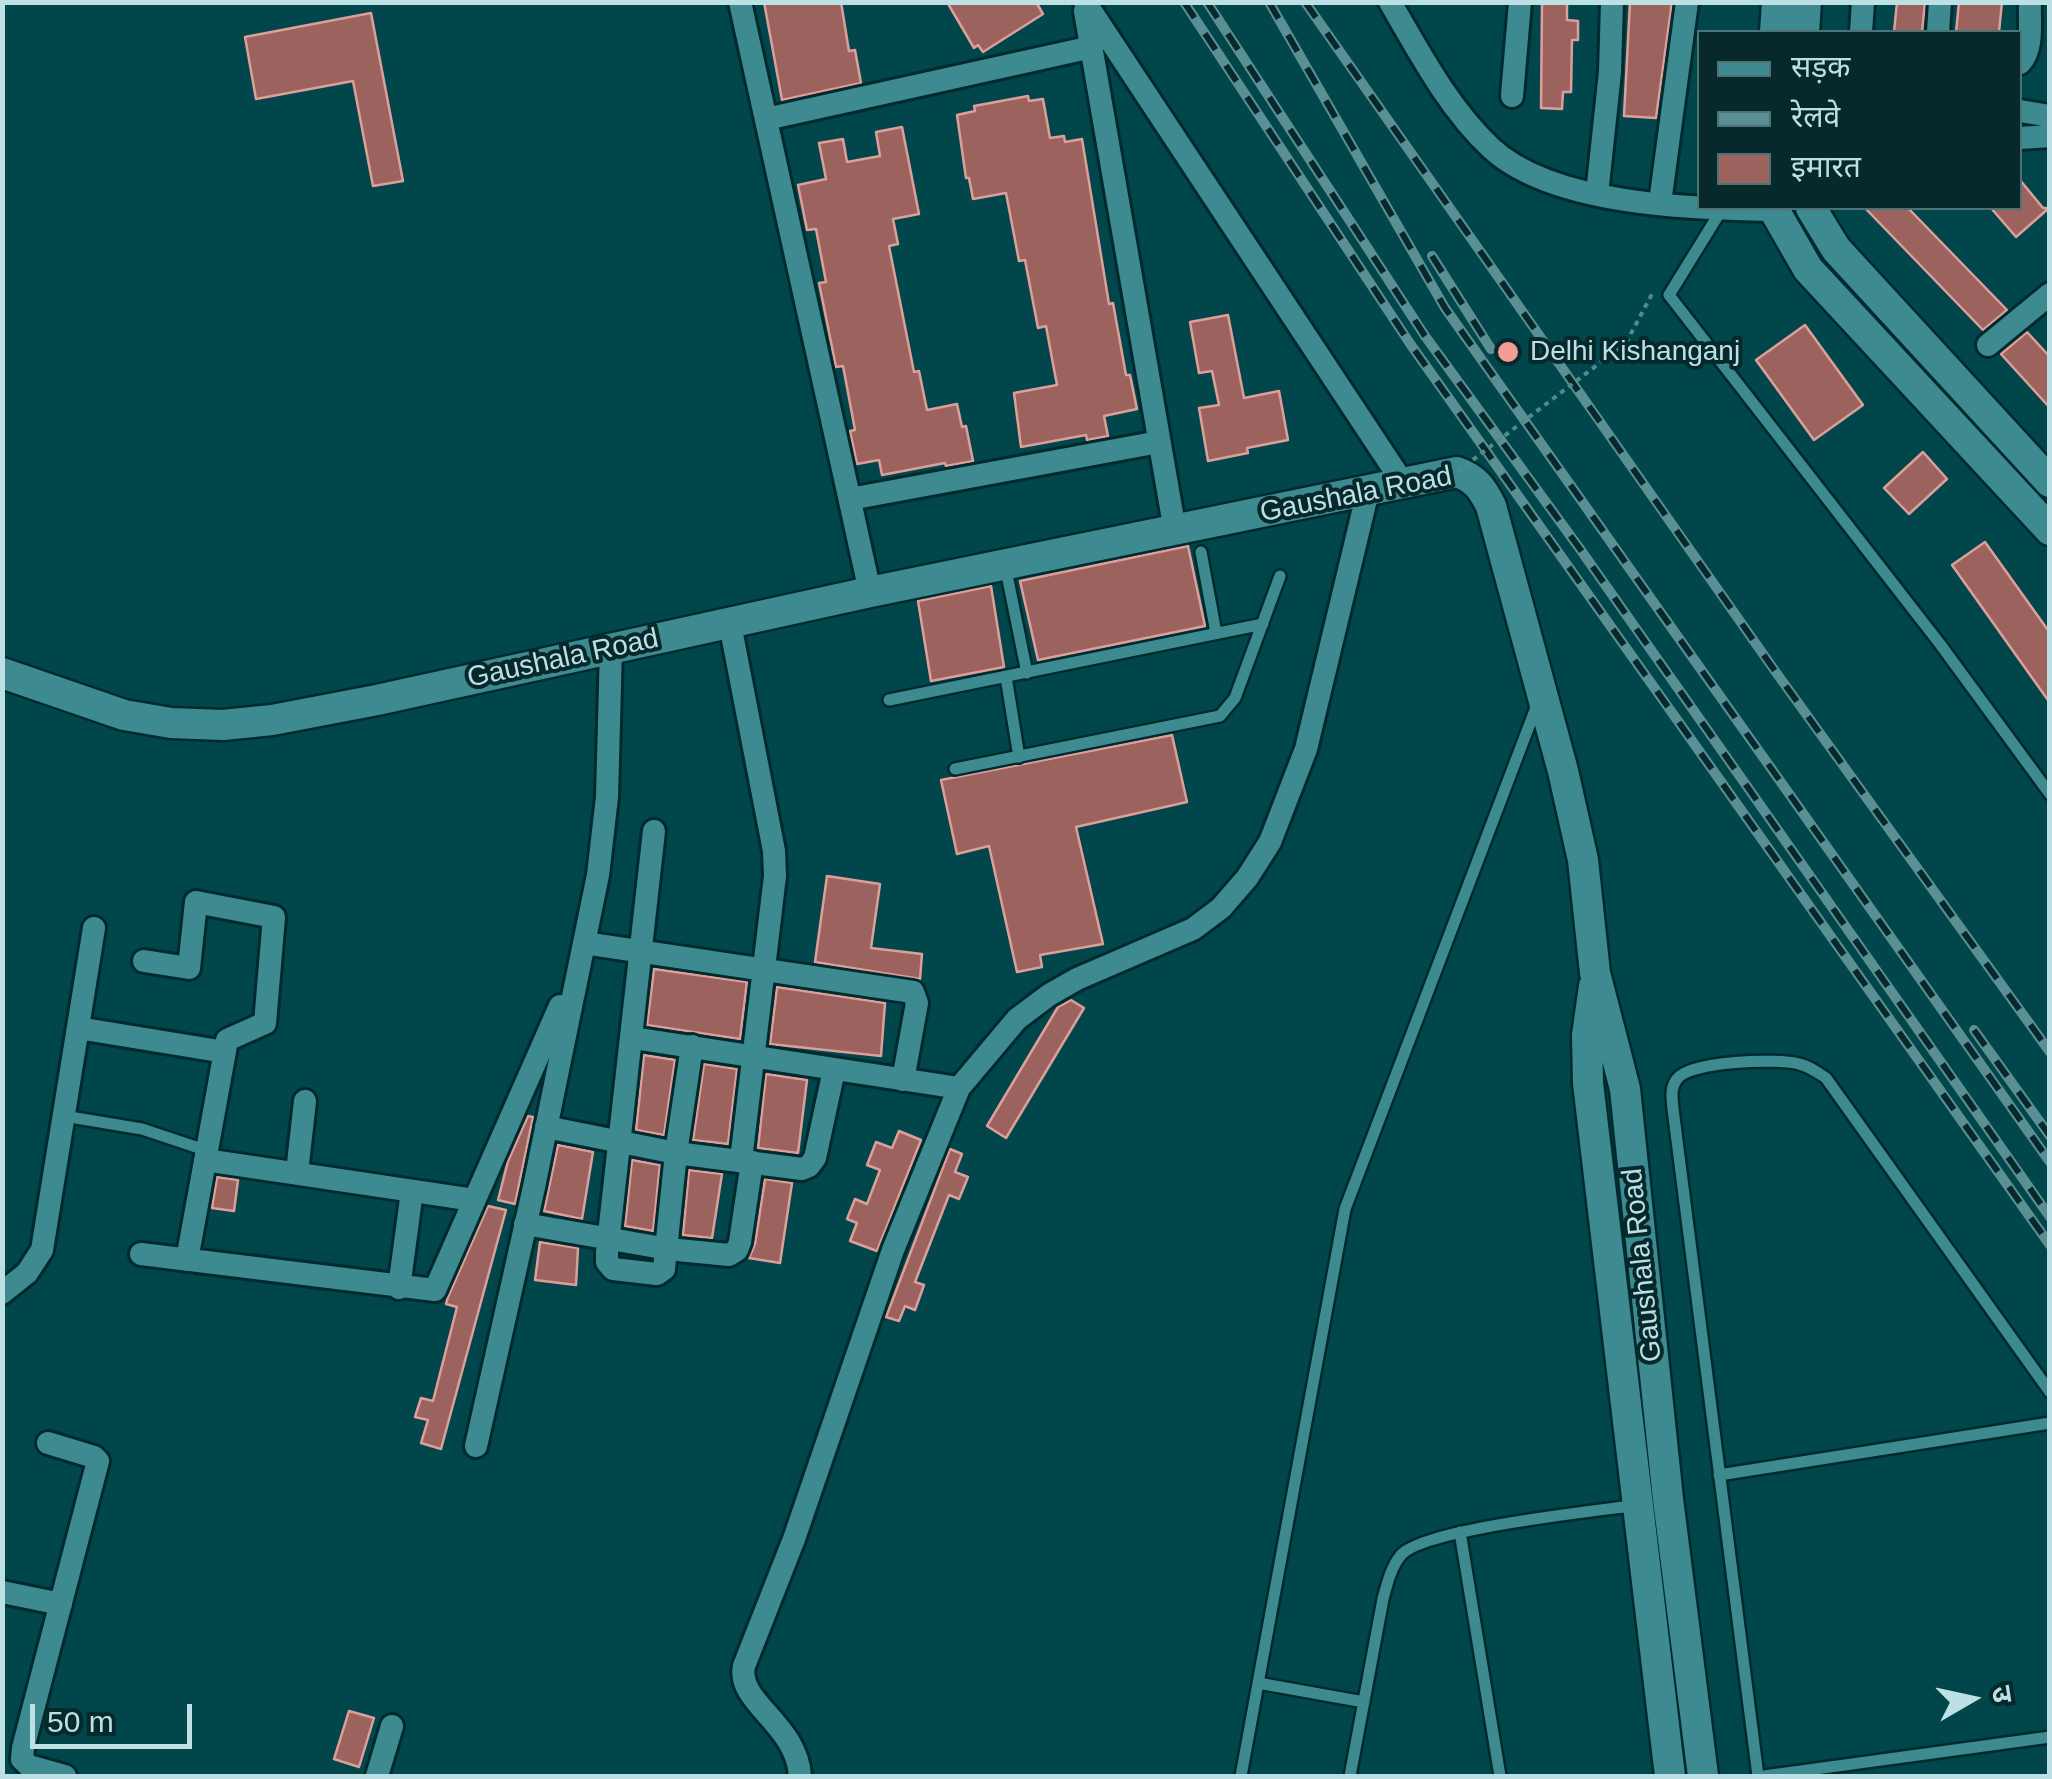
<!DOCTYPE html>
<meta charset="utf-8">
<style>
body{margin:0}
#map{position:relative;width:2052px;height:1779px;overflow:hidden;background:#01464b;font-family:Helvetica,"Noto Sans Devanagari",sans-serif}
canvas{display:block}
.frame{position:absolute;inset:0;border:5px solid #bce0e4;pointer-events:none}
.legend{position:absolute;left:1697px;top:30px;width:325px;height:180px;box-sizing:border-box;background:#07292c;border:2px solid #4f7276;margin:0;padding:12px 18px;list-style:none;font-size:30px;color:#bce0e4}
.legend li{display:flex;align-items:center;gap:20px;height:50px}
.legend b{width:50px;border:2px solid #4f7276}
.north{position:absolute;left:1922px;top:1649px;width:100px;height:100px;-webkit-text-stroke:8px #07292c;paint-order:stroke;rotate:81deg;font-size:28px;font-weight:700;line-height:40px;text-align:center;color:#bce0e4}
.north::after{content:'';display:block;margin:auto;width:35px;height:45px;background:#bce0e4;clip-path:polygon(50% 0,100% 100%,50% 72%,0 100%)}
.scale{position:absolute;left:30px;top:1704px;width:162px;height:45px;box-sizing:border-box;border:5px solid #bce0e4;border-top:0;padding-left:12px;font-size:30px;line-height:35px;white-space:nowrap;color:#bce0e4;-webkit-text-stroke:8px #07292c;paint-order:stroke}
</style>
<div id="map">
<canvas width="2052" height="1779"></canvas>
<div class="frame"></div>
<ul class="legend">
<li><b style="height:12px;background:#3d8a91"></b>सड़क</li>
<li><b style="height:12px;background:#5a8f94"></b>रेलवे</li>
<li><b style="height:28px;background:#9b625e"></b>इमारत</li>
</ul>
<div class="north">उ</div>
<div class="scale">50 m</div>
</div>
<script>
const g = document.querySelector('canvas').getContext('2d');
g.lineJoin = 'round';
function fill(path, color) { g.fillStyle = color; g.fill(path, 'evenodd'); }
function trace(path, color, width, dash) { g.strokeStyle = color; g.lineWidth = width; g.lineCap = dash ? 'butt' : 'round'; g.setLineDash(dash || []); g.stroke(path); }
function drawText(font, color, halo, rows, align = 'center') {
  g.font = font + ' Helvetica,sans-serif'; g.lineWidth = 8; g.setLineDash([]); g.textBaseline = 'middle'; g.strokeStyle = halo; g.fillStyle = color; for (const [text, x, y, turn = 0] of rows) {
    g.save(); g.translate(x, y); g.rotate((+turn || 0) * Math.PI / 180); g.textAlign = isNaN(turn) ? turn : align; if (halo) g.strokeText(text, 0, 0); g.fillText(text, 0, 0); g.restore();
  }
}
const building = new Path2D(`
 M764 2H841L849 51 855 50 861 83 782 100Z
 M947 2H1036L1043 14 983 52 978 45 974 48Z
 M1630 2H1672L1656 118 1624 116Z
 M1897 2H1925L1922 32H1894Z
 M1959 2H2002L1999 32H1956Z
 M1542 3H1567V20L1578 21V40H1572L1571 92H1563L1562 109 1541 108Z
 M371 13 403 181 373 186 353 81 256 99 245 37Z
 M1028 96 1029 101 1043 99 1050 138 1064 136 1065 142 1082 139 1109 304 1113 303 1126 375H1130L1137 409 1104 416 1108 436 1087 440 1086 435 1021 447 1014 393 1057 385 1053 364 1046 326 1038 328 1025 260 1019 261 1006 193 973 199 969 178H966L957 115 975 111 974 106Z
 M902 127 919 214 893 219 898 244 889 246 914 372 919 371 927 410 957 404 962 427 966 426 973 461 946 466 945 463 882 475 879 460 857 464 850 431 855 430 843 366 836 367 819 283 826 282 816 229 807 230 798 185 826 179 819 143 843 139 847 162 880 156 876 132Z
 M2020 180 2043 208H2049L2016 237 1991 208H2020Z
 M1865 208H1908L2007 310 1983 330Z
 M1228 315 1244 398 1279 391 1288 440 1247 448 1248 453 1208 461 1199 408 1219 405 1212 371 1199 373 1190 322Z
 M1805 325 1863 405 1814 440 1756 360Z
 M2027 332 2050 357V408L2001 354Z
 M1923 452 1947 479 1909 514 1884 488Z
 M1985 542 2050 633V703L1952 565Z
 M1188 546 1205 626 1038 660 1020 581Z
 M991 586 1004 667 931 681 918 601Z
 M1172 735 1187 802 1076 827 1103 944 1040 955 1042 967 1017 972 989 846 957 854 941 780Z
 M827 876 880 884 871 948 922 954 920 979 815 962Z
 M654 969 747 982 740 1039 647 1025Z
 M777 987 885 1003 881 1056 770 1044Z
 M1071 1000 1084 1008 1006 1138 987 1126 1058 1007Z
 M644 1055 675 1060 664 1135 636 1130Z
 M704 1064 737 1069 728 1144 693 1140Z
 M766 1074 807 1080 798 1153 758 1148Z
 M528 1116 533 1117 515 1204 498 1200 508 1161Z
 M899 1131 921 1140 877 1251 850 1241 857 1223 847 1219 855 1199 867 1204 880 1170 867 1165 876 1142 892 1148Z
 M558 1145 593 1152 582 1219 544 1211Z
 M950 1149 962 1154 955 1172 968 1177 959 1199 949 1195 915 1282 924 1285 915 1310 905 1306 899 1321 886 1317Z
 M632 1160 660 1165 653 1231 625 1226Z
 M689 1170 722 1174 712 1238 683 1235Z
 M217 1177 238 1180 234 1211 212 1208Z
 M765 1179 792 1183 780 1263 749 1258 755 1244Z
 M488 1206 506 1210 441 1449 421 1443 428 1420 415 1417 421 1398 433 1401 457 1307 446 1304 448 1297Z
 M540 1242 578 1248 576 1285 535 1280Z
 M349 1711 374 1718 359 1767 334 1759Z`);
const path = new Path2D(`
 M1626 343 1652 294`);
const lane = new Path2D(`
 M1722 209 1669 295 1940 644 2050 794
 M1201 552 1216 633
 M1005 565 1027 673
 M1006 677 1019 757
 M889 700 1263 624
 M955 769 1220 716 1235 698 1280 576
 M64 1116 142 1129 205 1150
 M1719 1475 2050 1423
 M1460 1532 1500 1776
 M1258 1683 1364 1702
 M1241 1776 1345 1209 1537 705
 M1350 1776 1383 1599C1387 1584 1391 1567 1401 1555 1423 1529 1596 1511 1638 1505
 M1758 1776 1673 1109C1672 1098 1670 1088 1677 1079 1690 1061 1778 1058 1799 1064 1809 1066 1817 1072 1826 1078L2050 1392
 M1764 1776 2050 1737`);
const street = new Path2D(`
 M740 2 870 592
 M1085 2 1403 483
 M1390 2C1419 52 1449 109 1491 148 1552 205 1693 209 1773 210L1778 208
 M1085 11 1175 531
 M1861 32 1863 2
 M1938 32 1940 2
 M2020 63C2034 48 2029 22 2030 2
 M1512 96 1520 2
 M2020 111 2050 116
 M766 119 1092 47
 M2020 138 2050 136
 M1597 194 1610 72 1612 2
 M1660 203 1687 2
 M1988 345 2050 294
 M850 499 1159 442
 M730 624 774 851 775 876 741 1160
 M654 831 607 1252V1262L613 1269 657 1274 664 1269 676 1153 692 1046
 M584 943 913 992 917 1003 903 1080
 M144 961 189 968 196 902 274 917 265 1023 227 1040 187 1260
 M78 1028 225 1052
 M633 1038 959 1088
 M546 1127 676 1153 802 1169 809 1166 815 1158 834 1070
 M205 1160 474 1200
 M297 1172 305 1101
 M525 1224 668 1249 729 1255 737 1250 740 1242 752 1162
 M141 1254 435 1290 560 1006
 M399 1288 412 1191
 M2 1293 27 1273 42 1250 94 928
 M48 1443 94 1457 98 1461 23 1748 22 1759 29 1766 65 1776
 M476 1446 534 1187 598 875 607 797 611 647
 M2 1592 61 1604
 M377 1776 392 1726
 M800 1776C797 1724 736 1702 744 1666L794 1539 893 1250 959 1088 1017 1019 1049 995 1077 979 1193 929 1221 908 1247 878 1270 842 1306 749 1368 491`);
const secondary = new Path2D(`
 M1775 32 1777 2
 M1804 32 1806 2
 M1773 208 1808 269 2050 530
 M1811 208 1836 249 2050 482
 M2 673 124 715 171 723 223 725 272 720 377 700 870 592 1457 472C1476 479 1482 488 1491 506L1563 771 1583 860 1595 973 1625 1089 1668 1499 1703 1776
 M1594 986 1587 1035 1588 1083 1670 1776`);
const rail = new Path2D(`
 M1184 2 1411 345 2050 1245
 M1207 2 1425 336 1580 549 2050 1217
 M1269 2 1445 308 2050 1162
 M1305 2 1775 671 2050 1052
 M1432 256 1491 349
 M1974 1030 2050 1136`);
const pathBridge = new Path2D(`
 M1457 472 1626 343`);
const markers = [
 [1508,352,12,"#f59c96"]
];
const poiNames = [
 ["Delhi Kishanganj",1530,352]
];
const streetNames = [
 ["Gaushala Road",1356,495,-11],
 ["Gaushala Road",563,659,-12],
 ["Gaushala Road",1643,1265,-96]
];
fill(building, '#9b625e');
trace(building, '#de9f9b', 2.5);
trace(lane, '#002a2d', 16);
trace(street, '#002a2d', 28);
trace(secondary, '#002a2d', 35);
trace(path, '#538a8e', 4, [5, 5]);
trace(lane, '#3d8a91', 11);
trace(street, '#3d8a91', 22);
trace(secondary, '#3d8a91', 30);
trace(rail, '#5a8f94', 10);
trace(rail, '#07292c', 6, [19]);
trace(pathBridge, '#538a8e', 4, [5, 5]);
for (const [x, y, r, color] of markers) { const dot = new Path2D(); dot.arc(x, y, r, 0, 2 * Math.PI); g.fillStyle = color; g.fill(dot); trace(dot, '#07292c', 4); }
drawText('28px', '#bce0e4', '#07292c', poiNames, 'left');
drawText('28px', '#bce0e4', '#07292c', streetNames);
</script>
